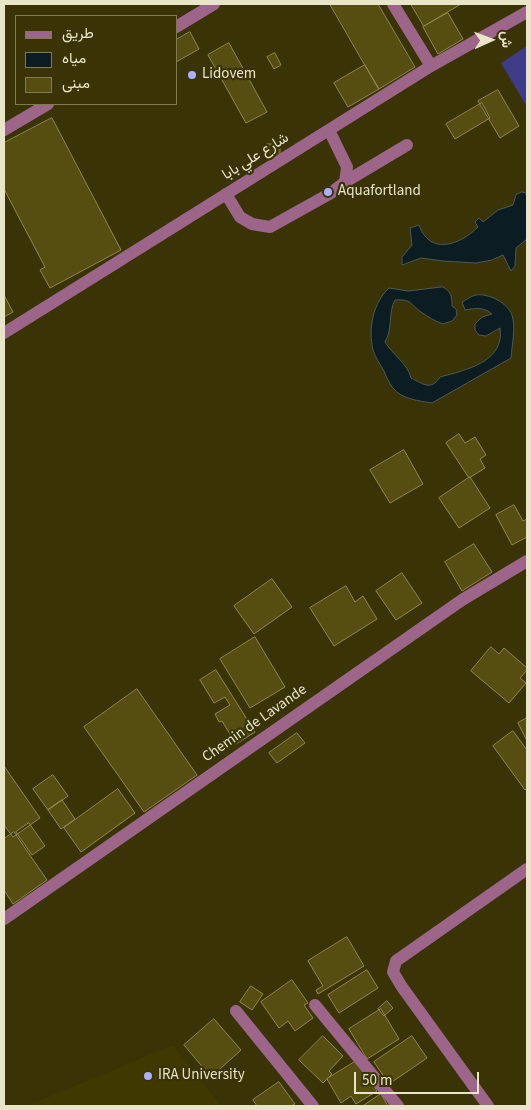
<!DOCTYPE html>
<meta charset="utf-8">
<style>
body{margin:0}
#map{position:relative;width:531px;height:1110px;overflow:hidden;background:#3a3306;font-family:"Source Sans 3",Vazirmatn,sans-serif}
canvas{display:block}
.frame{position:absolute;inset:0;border:5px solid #e9e5c8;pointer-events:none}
.legend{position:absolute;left:15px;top:15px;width:162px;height:90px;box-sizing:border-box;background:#3a3306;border:1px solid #807a54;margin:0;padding:6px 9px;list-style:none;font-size:15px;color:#e9e5c8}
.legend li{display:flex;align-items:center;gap:10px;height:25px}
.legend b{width:25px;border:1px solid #807a54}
.north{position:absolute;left:466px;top:15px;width:50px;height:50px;-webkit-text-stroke:4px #3a3306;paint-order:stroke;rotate:88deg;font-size:14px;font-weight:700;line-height:20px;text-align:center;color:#e9e5c8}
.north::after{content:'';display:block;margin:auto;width:18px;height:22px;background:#e9e5c8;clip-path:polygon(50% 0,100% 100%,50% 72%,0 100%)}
.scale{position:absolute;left:354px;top:1072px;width:125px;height:22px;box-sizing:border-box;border:2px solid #e9e5c8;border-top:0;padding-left:6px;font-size:15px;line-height:18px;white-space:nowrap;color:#e9e5c8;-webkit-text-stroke:4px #3a3306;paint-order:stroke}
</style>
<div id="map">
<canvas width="531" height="1110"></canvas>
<div class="frame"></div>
<ul class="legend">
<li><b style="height:6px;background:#9c6589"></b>طريق</li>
<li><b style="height:14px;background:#0b1d23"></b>مياه</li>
<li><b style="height:14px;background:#564d10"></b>مبنى</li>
</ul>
<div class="north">ش</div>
<div class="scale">50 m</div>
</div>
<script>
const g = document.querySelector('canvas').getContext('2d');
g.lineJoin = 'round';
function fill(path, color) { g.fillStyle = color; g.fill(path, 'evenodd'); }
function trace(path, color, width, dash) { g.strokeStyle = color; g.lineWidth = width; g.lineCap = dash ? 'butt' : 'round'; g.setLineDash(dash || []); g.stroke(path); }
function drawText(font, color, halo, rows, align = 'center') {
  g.font = font + ' "Source Sans 3",Vazirmatn,sans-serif'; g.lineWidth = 4.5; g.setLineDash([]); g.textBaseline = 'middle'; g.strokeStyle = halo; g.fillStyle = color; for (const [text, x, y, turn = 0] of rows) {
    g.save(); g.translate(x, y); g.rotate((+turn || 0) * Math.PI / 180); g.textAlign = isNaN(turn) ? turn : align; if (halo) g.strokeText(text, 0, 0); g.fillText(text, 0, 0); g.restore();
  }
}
const built = new Path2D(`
 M173 1045 221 1106H27Z`);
const green = new Path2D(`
 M527 46V107L501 63Z`);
const water = new Path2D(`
 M522 192 526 193 527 200V239L516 248 515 266 511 271 503 255 492 260 476 263 443 261 421 258 402 265V257L412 245 410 228 419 225C430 256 460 245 478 227L475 222 479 218 483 222 498 210 513 205 516 195Z
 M443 287C451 292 452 296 452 306L456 309 457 315 452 321 443 324C435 321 428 317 421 312 410 304 412 299 395 300 388 312 393 329 385 342 392 354 408 364 411 378 423 384 431 391 440 377 466 370 505 362 500 328L486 336 479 335 475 330V324L482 317 492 314C484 307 475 308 465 310L462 302C466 300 471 296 476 295 488 293 508 303 512 315 516 328 512 344 511 358L432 403C420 401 401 399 393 388 389 383 386 376 384 371 380 364 375 357 373 350 368 328 373 303 389 288L408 291Z`);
const building = new Path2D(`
 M330 4H378L415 67 379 89Z
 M411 4H461L424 26Z
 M448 13 463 39 438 54 423 27Z
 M190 32 199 49 176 62V40Z
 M229 43 267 112 246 123 208 55Z
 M275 53 281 65 274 69 267 57Z
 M365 65 379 89 348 107 334 83Z
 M498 90 519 126 500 138 478 101Z
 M482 103 490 118 455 139 446 124Z
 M52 118 121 250 50 288 40 270 45 267 4 189V143Z
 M267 144H280V158L267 159Z
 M4 295 13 312 4 317Z
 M459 434 465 443 475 437 486 455 480 459 485 468 469 478 446 443Z
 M404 450 423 484 390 503 370 470Z
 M470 477 490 508 459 528 439 498Z
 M514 505 523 521 527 519V537L512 545 496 515Z
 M474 544 492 572 462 591 445 562Z
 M402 573 422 603 396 620 376 591Z
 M272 579 292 607 254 634 234 606Z
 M346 586 355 602 363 596 377 619 334 646 310 608Z
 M255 637 285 687 250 708 220 659Z
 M491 647 499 654 504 648 527 668V670L520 678 526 683 509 703 471 671Z
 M216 670 255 732 236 744 222 721 219 722 215 714 230 705 225 697 214 703 200 680Z
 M137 689 197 775 144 812 84 727Z
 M527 718V741L518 723Z
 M513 731 527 750V788L525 790 493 746Z
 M297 733 305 743 277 763 269 753Z
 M4 766 40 818 13 837 4 825Z
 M53 775 68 796 48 810 33 789Z
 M118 789 135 813 81 852 64 828Z
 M62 800 75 819 61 829 48 810Z
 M29 823 45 846 32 855 16 832Z
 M14 832 47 880 13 904 4 890V839Z
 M347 937 364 966 318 994 316 990 323 986 308 961Z
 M367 970 378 988 339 1013 328 995Z
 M292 980 308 1003 304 1005 313 1018 295 1031 288 1021 279 1028 261 1002Z
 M251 986 263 994 252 1010 240 1002Z
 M387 1001 393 1008 384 1016 378 1009Z
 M381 1009 399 1039 367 1059 349 1029Z
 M214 1019 241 1050 211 1077 184 1045Z
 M323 1036 343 1056 329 1071 332 1074 323 1083 299 1060Z
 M412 1036 427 1058 389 1084 374 1062Z
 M358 1060 377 1091 356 1104 351 1096 341 1103 327 1079Z
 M279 1082 295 1104 291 1106H257L253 1100Z
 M381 1094 388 1106H363Z`);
const minor = new Path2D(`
 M393 4 431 66
 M176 27 214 4
 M4 130 48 104
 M345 182 407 145
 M226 194 240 217 252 224 270 227 331 193 345 182 347 167 329 130
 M4 333 431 66 527 12
 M4 919 462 600 527 561
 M315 1005 398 1106
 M236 1011 313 1106
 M488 1106 402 987 393 972 396 961 527 869`);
const markers = [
 [192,75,5,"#aab0fb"],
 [328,192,5,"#aab0fb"],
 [148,1076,5,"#aab0fb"]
];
const poiNames = [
 ["Lidovem",202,75],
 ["Aquafortland",338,192],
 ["IRA University",158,1076]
];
const streetNames = [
 ["شارع علي بابا",256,157,-32],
 ["Chemin de Lavande",255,724,-35]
];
fill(built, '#403801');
fill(green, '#3d3c86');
fill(water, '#0b1d23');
trace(water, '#4e5954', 1);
fill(building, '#564d10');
trace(building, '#90874f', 1);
trace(minor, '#9c6589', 12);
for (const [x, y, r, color] of markers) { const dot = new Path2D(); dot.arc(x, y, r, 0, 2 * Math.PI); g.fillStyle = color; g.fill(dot); trace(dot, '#3a3306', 2); }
drawText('15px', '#e9e5c8', '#3a3306', poiNames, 'left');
drawText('15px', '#e9e5c8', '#3a3306', streetNames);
</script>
